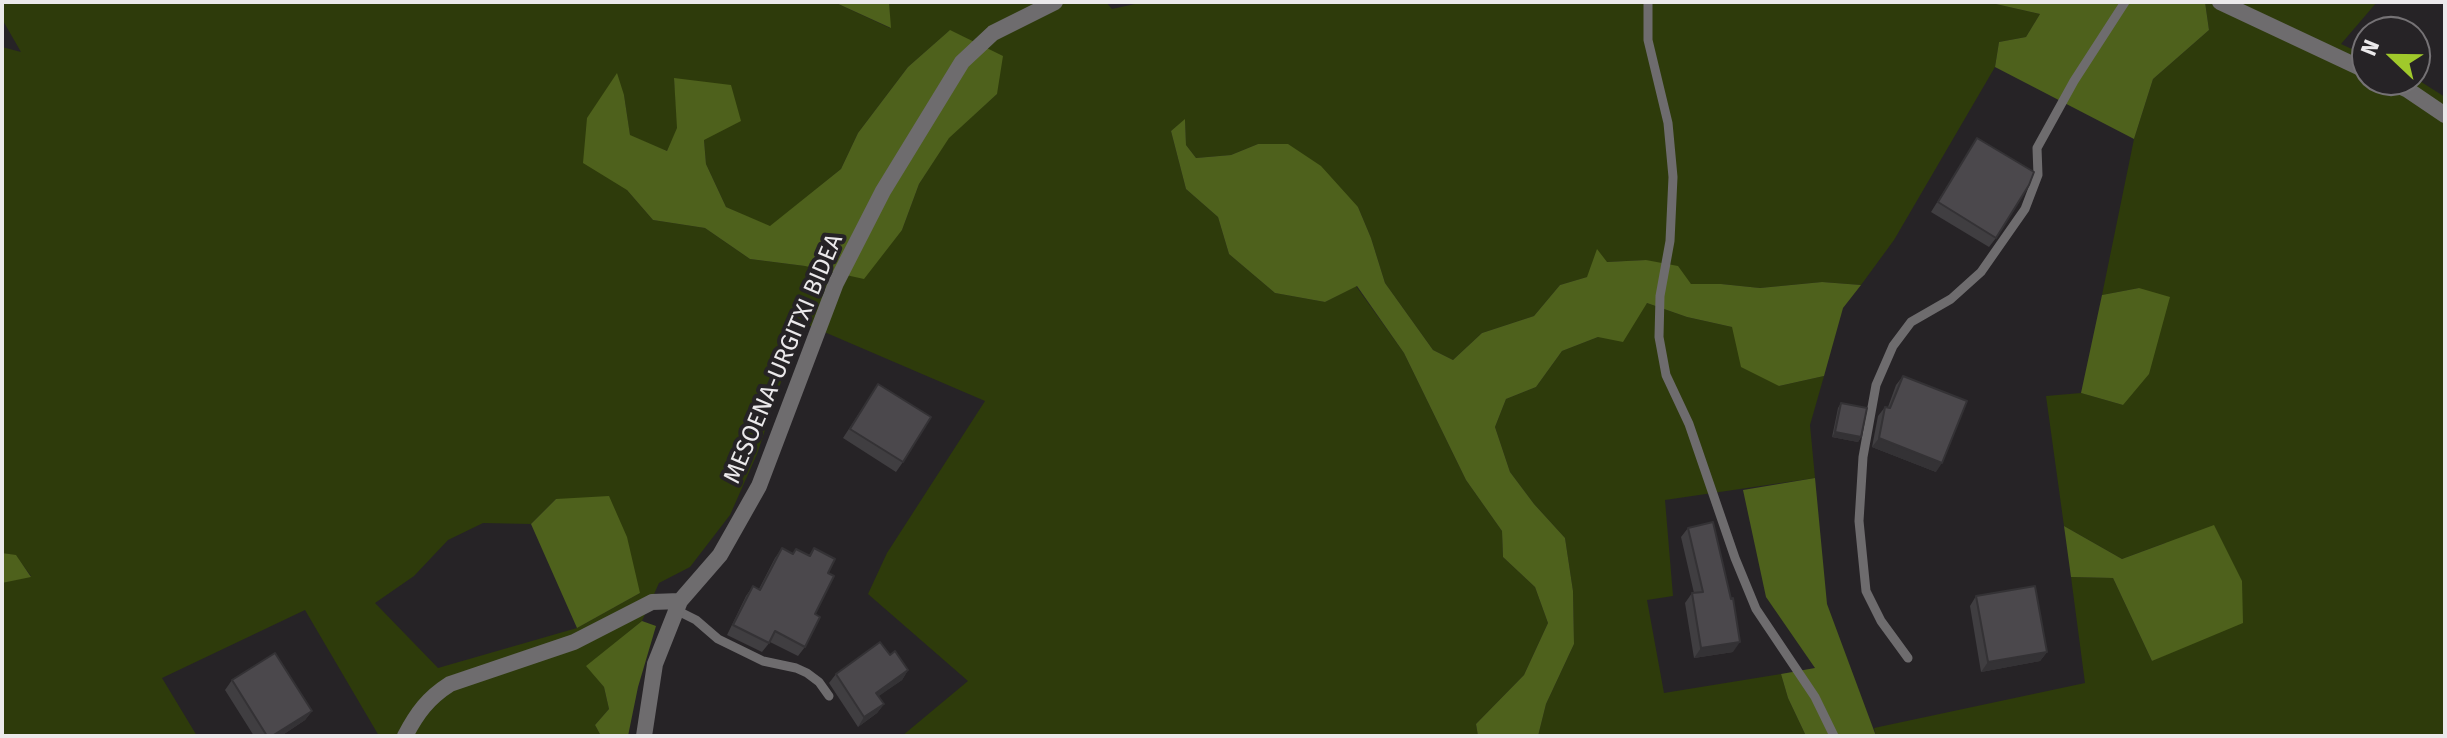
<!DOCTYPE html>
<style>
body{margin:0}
#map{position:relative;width:2447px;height:738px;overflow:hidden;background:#262326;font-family:"Fira Sans",sans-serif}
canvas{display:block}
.frame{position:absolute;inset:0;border:4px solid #ebe9eb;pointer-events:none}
.north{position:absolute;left:2351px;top:16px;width:80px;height:80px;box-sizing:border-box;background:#262326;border:2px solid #757275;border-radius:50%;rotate:292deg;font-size:22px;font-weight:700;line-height:32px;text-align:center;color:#ebe9eb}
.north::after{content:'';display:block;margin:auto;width:28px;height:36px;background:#a0c92b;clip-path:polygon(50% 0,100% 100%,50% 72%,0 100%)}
</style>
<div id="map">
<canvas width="2447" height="738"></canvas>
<div class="frame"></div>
<div class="north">N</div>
</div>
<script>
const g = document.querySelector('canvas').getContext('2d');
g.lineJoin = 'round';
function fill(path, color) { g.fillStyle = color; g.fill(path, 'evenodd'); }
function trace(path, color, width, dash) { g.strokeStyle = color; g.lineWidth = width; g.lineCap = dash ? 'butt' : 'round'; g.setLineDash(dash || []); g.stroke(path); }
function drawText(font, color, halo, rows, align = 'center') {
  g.font = font + ' "Fira Sans",sans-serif'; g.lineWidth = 8; g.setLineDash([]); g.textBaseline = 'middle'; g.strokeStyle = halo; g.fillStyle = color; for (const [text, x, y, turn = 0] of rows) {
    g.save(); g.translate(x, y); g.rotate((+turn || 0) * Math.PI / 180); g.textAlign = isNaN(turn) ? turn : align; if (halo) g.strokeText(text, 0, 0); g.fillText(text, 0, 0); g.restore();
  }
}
const green = new Path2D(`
 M2 2H834L890 28 889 2H1106L1112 9 1144 2H1987L2040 14 2026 37 1999 42 1995 67 1894 240 1861 285 1822 282 1760 288 1721 284H1691L1646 260 1607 262 1587 277 1560 285 1534 316 1482 333 1453 360 1433 350 1385 283 1371 238 1358 207 1258 144 1231 155 1196 158 1186 145 1185 120 1171 131 1186 189 1218 217 1229 254 1275 293 1325 302 1356 286 1404 353 1466 480 1502 531 1503 557 1535 587 1548 623 1524 675 1476 724 1478 736H902L968 681 868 594 887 553 985 401 801 322 757 454 730 515 690 567 659 583 642 621 587 666 604 687 609 709 595 725 601 736H379L305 610 162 678 197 736H2V583L31 576 16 556 2 553V47L21 52 2 19ZM949 31 997 94 949 137 919 184 902 230 805 266 750 259 705 228 653 220 627 190 624 95 630 136 667 151 678 128 674 78 704 140 706 164 726 207 770 227 841 169 858 133 908 67ZM556 499 640 593 577 628 438 668 375 603 414 576 448 540 483 523 531 524Z
 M2205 2H2377L2341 44 2367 56V80H2415V78L2445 97V736H1876L1874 728 2085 683 2071 577 2113 578 2152 661 2195 641 2165 543 2122 559 2064 526 2046 396 2081 393 2123 405 2139 288 2102 295 2134 139 2153 79 2209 30Z
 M1647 303 1687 317 1732 327 1779 386 1824 376 1810 425 1815 478 1665 500 1673 596 1647 600 1664 693 1781 674 1788 698 1806 736H1538L1546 704 1574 644 1573 591 1565 538 1534 504 1510 472 1495 427 1506 399 1536 387 1562 351 1598 337Z`);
const forest = new Path2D(`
 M834 2H889L891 28Z
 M1987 2H2205L2209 30 2153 79 2134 139 1995 67 1999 42 2026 37 2040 14Z
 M950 30 1003 56 997 94 949 138 919 184 902 230 864 279 805 266 750 259 705 228 653 220 627 190 583 163 587 118 617 73 624 95 630 135 667 151 677 128 674 78 731 85 741 121 704 140 706 164 726 207 770 226 841 169 858 133 908 67Z
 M1185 119 1186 145 1196 158 1231 155 1258 144H1288L1321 166 1358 207 1371 238 1385 283 1433 350 1453 360 1482 333 1534 316 1560 285 1587 277 1597 249 1607 262 1646 260 1678 266 1691 284H1721L1760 288 1822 282 1861 285 1843 308 1824 376 1779 386 1741 367 1732 327 1687 317 1647 303 1623 342 1598 337 1562 351 1536 387 1506 399 1495 427 1510 472 1534 504 1565 538 1573 591 1574 644 1546 704 1538 736H1478L1476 724 1524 675 1548 623 1535 587 1503 557 1502 531 1466 480 1404 353 1357 286 1325 302 1275 293 1229 254 1218 217 1186 189 1171 131Z
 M2139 288 2170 297 2149 374 2123 405 2081 393 2102 295Z
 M1815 478 1827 604 1876 736H1806L1788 698 1781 674 1815 668 1766 597 1743 490Z
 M609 496 627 537 640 593 577 628 531 524 556 499Z
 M2214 525 2242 581 2243 623 2152 661 2113 578 2071 577 2064 526 2122 559Z
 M2 553 16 555 31 577 2 583Z
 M642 621 656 626 638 687 628 736H601L595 725 609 709 604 687 586 666Z`);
const service = new Path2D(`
 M1648 2V40L1668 123 1673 177 1670 241 1660 296 1659 337 1666 375 1689 424 1735 558 1756 609 1815 697 1834 736
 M676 610 696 620 718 639 763 661 796 668 807 673 819 682 829 696
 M1908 658 1881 621 1866 591 1859 521 1863 457 1876 385 1893 346 1911 322 1951 299 1981 272 2025 209 2038 175 2037 148 2074 81 2125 2`);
const minor = new Path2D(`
 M2220 2 2367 71
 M2386 80 2408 90 2445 115
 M405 736C417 713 428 698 450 684L574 642 652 602 680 601
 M644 736 655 664 680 601 720 555 759 486 836 283 883 191 962 62 993 33 1055 2`);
const wall = new Path2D(`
 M1977 138 1996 238 1989 247 1931 212Z
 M1903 376 1936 472 1872 447 1878 416 1885 407H1888L1896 385Z
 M878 384 903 462 896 472 843 438Z
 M1841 403 1861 437 1858 442 1832 437 1838 408Z
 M1688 528 1733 652 1694 658 1685 603 1692 593H1694L1681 537Z
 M782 548 792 554 796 549 809 555 814 548 828 573 805 647 798 656 770 642 762 652 727 635 746 596 753 586 759 589 775 558Z
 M1976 596 2047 652 2040 661 1981 672 1970 606Z
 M890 655 908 670 902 680 878 696 884 704 877 713 858 727 829 683 836 674Z
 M232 680 312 711 305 720 281 736H254L225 690Z`);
const shadedWall = new Path2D(`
 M1835 432 1861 437 1858 442 1832 437Z
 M1879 438 1942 463 1936 472 1872 447Z
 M1740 642 1733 652 1694 658 1701 648Z
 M2047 652 2040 661 1981 672 1988 662Z
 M908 670 902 680 869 703 876 693Z
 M884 704 877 713 858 727 864 717Z
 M312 711 305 720 281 736H272Z`);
const building = new Path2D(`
 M1977 138 2034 172 2029 185 1996 238 1938 202Z
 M1903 376 1967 401 1942 463 1879 438 1885 407 1890 408Z
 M878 384 931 417 903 462 850 429Z
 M1841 403 1867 408 1861 437 1835 432Z
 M1713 522 1731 599 1733 598 1740 642 1701 648 1692 593 1703 592 1688 528Z
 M782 548 793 554 796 549 810 556 814 548 835 559 828 573 834 576 815 614 820 617 805 647 775 631 769 643 733 625 753 586 760 590Z
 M2035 586 2047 652 1988 662 1976 596Z
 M880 642 890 655 895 651 908 670 876 693 884 704 864 717 836 674Z
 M275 653 312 711 272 736H267L232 680Z`);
const streetNames = [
 ["MESOENA-URGITXI BIDEA",784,359,-67]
];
fill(green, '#2e3b0b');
fill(forest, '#4e611c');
trace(service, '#6e6c6e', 9);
trace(minor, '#6e6c6e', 16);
fill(wall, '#403e41');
fill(shadedWall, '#343235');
fill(building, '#4b484c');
trace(building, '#343235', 2);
drawText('24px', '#ebe9eb', '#262326', streetNames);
</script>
